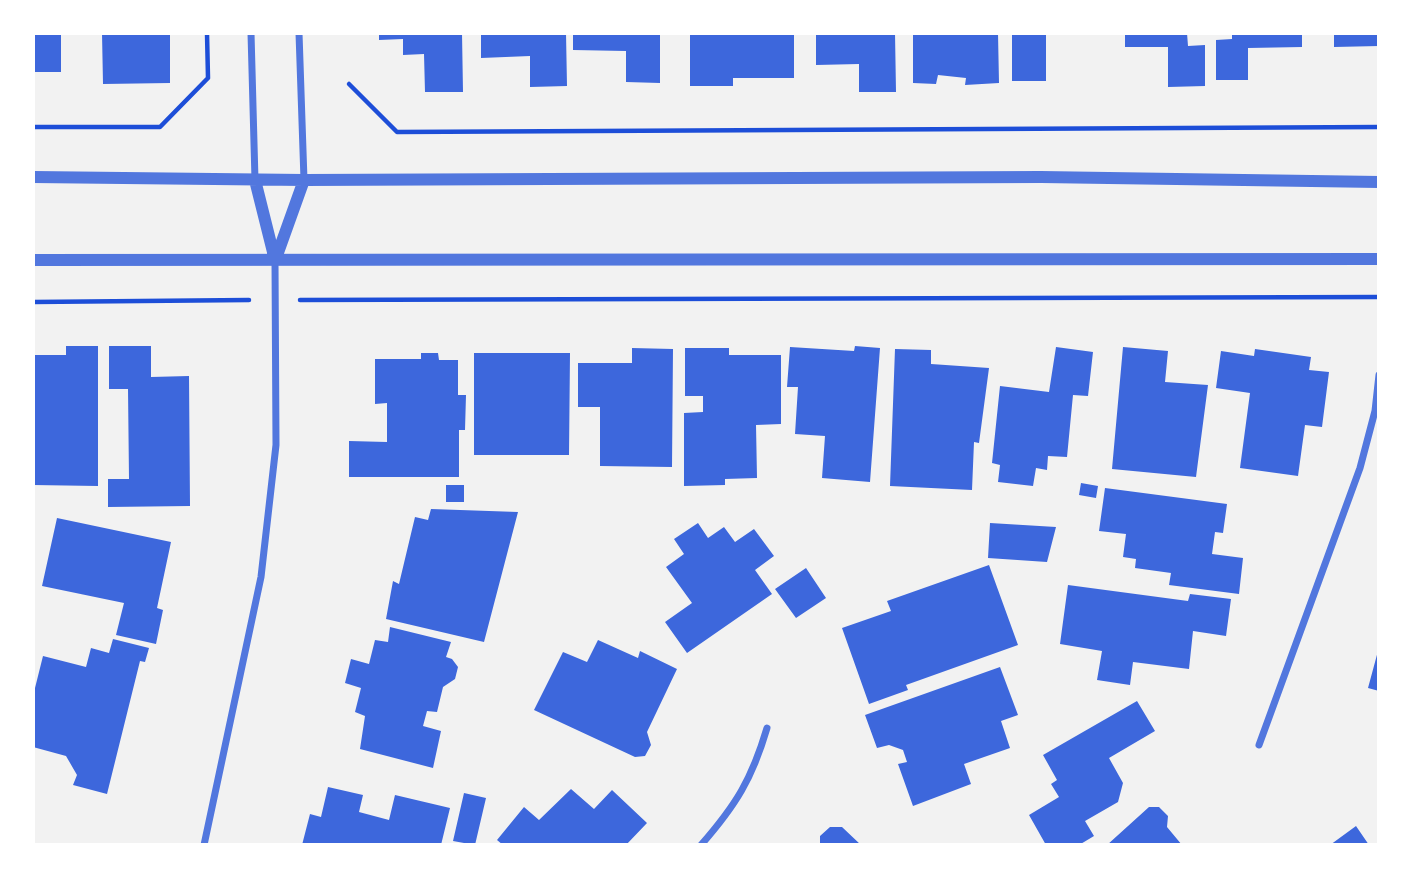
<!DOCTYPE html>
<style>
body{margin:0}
#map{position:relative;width:1412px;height:878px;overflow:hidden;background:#f2f2f2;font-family:Helvetica,sans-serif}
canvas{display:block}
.frame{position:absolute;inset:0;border:35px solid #fff;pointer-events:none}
</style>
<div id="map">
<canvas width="1412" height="878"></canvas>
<div class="frame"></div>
</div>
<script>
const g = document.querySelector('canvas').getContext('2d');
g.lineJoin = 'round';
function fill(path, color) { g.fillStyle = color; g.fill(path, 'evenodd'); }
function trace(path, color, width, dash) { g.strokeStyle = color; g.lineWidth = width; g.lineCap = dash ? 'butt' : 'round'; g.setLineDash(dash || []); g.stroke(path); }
const building = new Path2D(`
 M33 33H61V72H33Z
 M102 33H170V83L103 84Z
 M379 33H462L463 92H425L424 54 403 55V39L379 40Z
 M481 33H566L567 86 530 87V56L481 58Z
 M573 33H660V83L626 82V51L573 50Z
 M690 33H794V78H733V86H690Z
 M816 33H895L896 92H859V64L816 65Z
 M913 33H998L999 83 965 85 966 78 938 75 936 84 913 83Z
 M1012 33H1046V81H1012Z
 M1125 33H1187L1188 46 1205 45V86L1168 87V47H1125Z
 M1232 33H1302V47L1248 48V80H1216V40L1232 39Z
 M1334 33H1379V46L1334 47Z
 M66 346H98V486L33 485V355H66Z
 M109 346H151V377L189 376 190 506 108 507V479H129L128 389H109Z
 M855 346 880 348 870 482 822 478 825 436 795 434 798 387H787L790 347 854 351Z
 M1056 347 1093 352 1088 396 1073 395 1067 457 1048 456 1047 470 1036 468 1033 486 998 482 1000 465 992 463 1000 386 1049 392Z
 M1123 347 1168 351 1165 382 1208 385 1196 477 1112 469Z
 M632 348 673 349 672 467 600 466V407H578V363H632Z
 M685 348H729V355H781V424L756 425 757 478 725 479V485L684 486V413L703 412V396H685Z
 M895 349 931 350V364L989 368 979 443 974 442 972 490 890 486Z
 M1255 349 1311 357 1309 370 1329 372 1322 427 1305 425 1298 476 1240 468 1250 393 1216 388 1221 351 1254 356Z
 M421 353H438L439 360H458V395H466L465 430H459V477H349V441L387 442V403L375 404V359H421Z
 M474 353H570L569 455H474Z
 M1081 483 1098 486 1096 498 1079 495Z
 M446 485H464V502H446Z
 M1105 488 1227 504 1223 533 1215 532 1212 554 1243 558 1239 594 1169 585 1171 573 1135 568 1136 559 1123 557 1126 534 1099 531Z
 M431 509 518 512 484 642 386 619 393 581 399 584 415 517 428 520Z
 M57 518 171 542 157 608 163 610 156 644 116 635 124 603 42 586Z
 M698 523 708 538 724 527 735 542 754 529 774 556 755 570 772 594 687 653 665 622 692 603 666 567 684 554 674 539Z
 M990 523 1056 527 1047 562 988 558Z
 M989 565 1018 645 906 685 908 690 869 704 842 628 891 611 887 601Z
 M806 568 826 598 796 618 775 589Z
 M1068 585 1188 601 1190 594 1231 599 1226 636 1193 631 1189 669 1133 662 1130 685 1097 680 1102 651 1060 644Z
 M390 627 451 642 446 657 452 659 458 667 455 679 443 687 437 712 427 711 423 726 441 731 433 768 360 749 365 716 355 712 361 688 345 683 351 659 369 664 375 640 388 642Z
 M113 639 149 648 145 662 140 661 107 794 73 785 77 775 66 756 33 747V696L43 656 86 667 91 648 109 653Z
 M598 640 638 658 640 651 677 669 647 732 651 745 645 756 635 757 534 710 563 652 587 662Z
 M1378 651H1379V691L1368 688Z
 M1000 667 1018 715 1001 721 1010 748 964 764 971 784 913 806 898 764 907 762 903 750 889 745 877 748 865 715Z
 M1137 701 1155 731 1109 758 1123 783 1118 802 1085 821 1094 836 1079 845H1046L1029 815 1059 797 1051 784 1057 780 1043 755Z
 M328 787 363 795 359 812 389 820 395 795 450 808 441 845H302L310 814 321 817Z
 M571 789 594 809 612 790 647 823 626 845H503L497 840 524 807 539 820Z
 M464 793 486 798 475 845 453 841Z
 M1149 807H1159L1168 816 1167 827 1182 845H1107Z
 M1356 826 1369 845H1330Z
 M830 827H842L861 845H820V836Z`);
const path = new Path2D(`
 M349 84 397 132 1379 127
 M33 127H160L208 78 207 33
 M300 300 1379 297
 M33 302 249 300`);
const minor = new Path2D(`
 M251 33 255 180
 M299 33 304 180
 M1259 745 1360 468 1375 411 1379 375
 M204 845 261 577 276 445 275 261
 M701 845C736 805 752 779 767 728`);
const tertiary = new Path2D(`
 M33 177 304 180 1041 177 1379 182
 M255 180 275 260
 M33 260 1379 259
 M275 261 304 180`);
fill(building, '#3d67dc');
trace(path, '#1d4ed8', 4.5);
trace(minor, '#5277de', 7);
trace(tertiary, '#5277de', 12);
</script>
